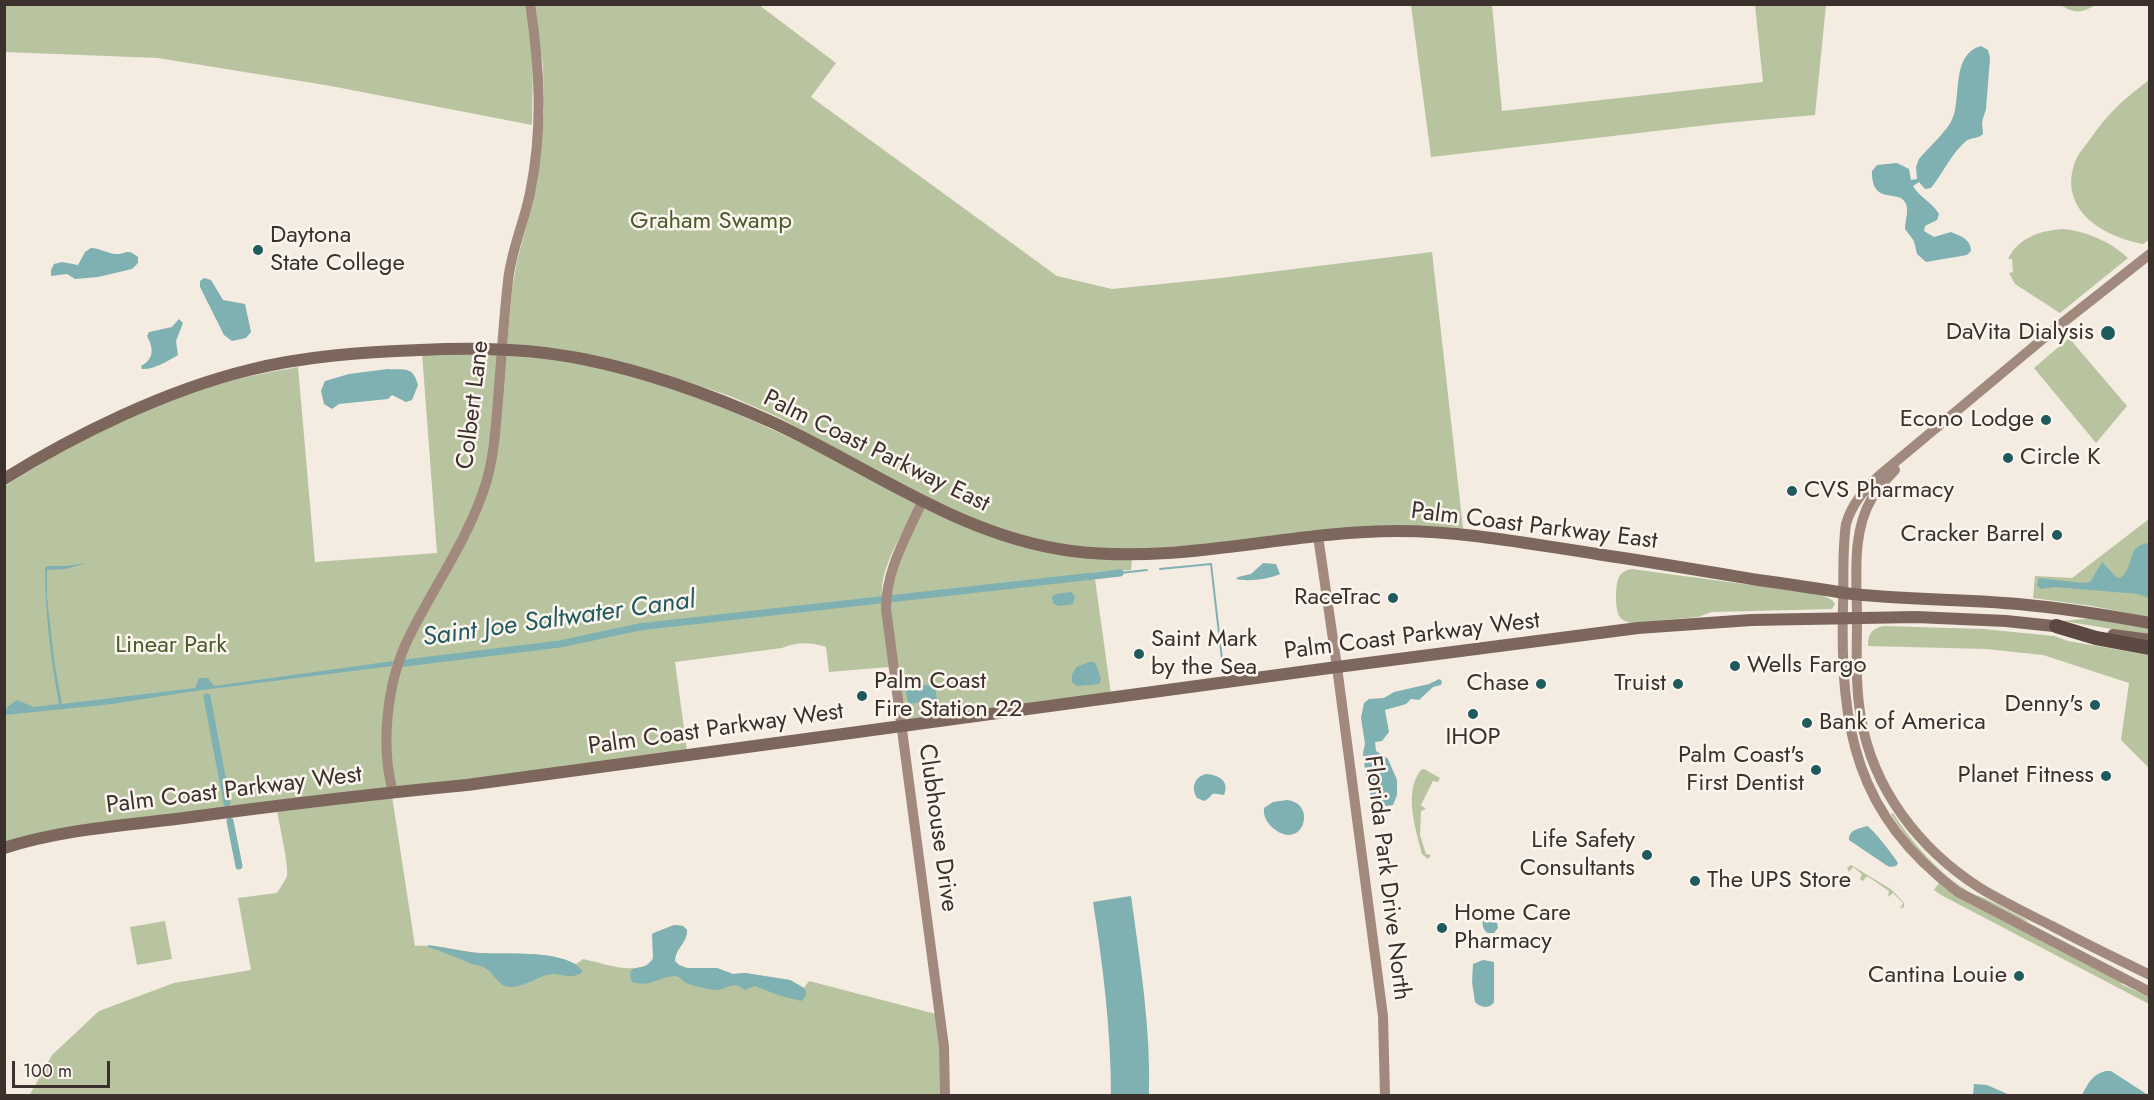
<!DOCTYPE html>
<style>
body{margin:0}
#map{position:relative;width:2154px;height:1100px;overflow:hidden;background:#f4ebe1;font-family:Jost,sans-serif}
canvas{display:block}
.frame{position:absolute;inset:0;border:6px solid #3b302b;pointer-events:none}
.scale{position:absolute;left:12px;top:1061px;width:98px;height:27px;box-sizing:border-box;border:3px solid #3b302b;border-top:0;padding-left:8px;font-size:18px;line-height:21px;white-space:nowrap;color:#3b302b;-webkit-text-stroke:4px #fbf5ee;paint-order:stroke}
</style>
<div id="map">
<canvas width="2154" height="1100"></canvas>
<div class="frame"></div>
<div class="scale">100 m</div>
</div>
<script>
const g = document.querySelector('canvas').getContext('2d');
g.lineJoin = 'round';
function fill(path, color) { g.fillStyle = color; g.fill(path, 'evenodd'); }
function trace(path, color, width, dash) { g.strokeStyle = color; g.lineWidth = width; g.lineCap = dash ? 'butt' : 'round'; g.setLineDash(dash || []); g.stroke(path); }
function drawText(font, color, halo, rows, align = 'center') {
  g.font = font + ' Jost,sans-serif'; g.lineWidth = 5; g.setLineDash([]); g.textBaseline = 'middle'; g.strokeStyle = halo; g.fillStyle = color; for (const [text, x, y, turn = 0] of rows) {
    g.save(); g.translate(x, y); g.rotate((+turn || 0) * Math.PI / 180); g.textAlign = isNaN(turn) ? turn : align; if (halo) g.strokeText(text, 0, 0); g.fillText(text, 0, 0); g.restore();
  }
}
const green = new Path2D(`
 M5 5H525L533 57 532 125 331 86 158 58 5 52Z
 M534 5H759L836 63 811 97 1057 276 1112 289 1221 278 1432 252 1463 528 1394 525 1339 528 1243 541 1133 550H1113L1039 541 953 512 778 417 730 396 651 370 507 345 512 290 517 261 533 202 544 112 543 66Z
 M1411 5H1492L1502 111 1763 82 1755 5H1826L1815 115 1725 123 1431 157Z
 M2061 5H2095C2083 13 2073 14 2061 5Z
 M2149 80 2150 239 2143 244C2100 236 2055 207 2077 157 2081 150 2087 144 2091 138 2109 112 2124 99 2149 80Z
 M2062 229C2086 231 2110 241 2128 258L2060 313 2015 284 2009 273 2013 272 2012 259H2008C2018 238 2039 231 2062 229Z
 M2069 338 2127 406 2096 443 2034 368Z
 M422 353C478 353 535 352 590 363 615 369 641 378 665 386 755 417 834 459 917 503 906 527 889 553 883 579 879 603 887 642 889 667L829 672 826 647C811 642 797 642 782 648L675 662 687 751 5 842V486C68 446 144 406 216 385 243 377 270 372 298 367L315 562 437 553Z
 M925 507 1005 540 1132 558 1131 570 1094 572 1111 694 910 720 905 716C898 672 881 613 895 570 901 548 915 527 925 507Z
 M2149 519V617L2092 606 2033 598 2035 576 2072 578Z
 M1632 569C1695 578 1758 585 1822 595L1832 600 1835 604 1832 609 1712 612 1698 617 1631 623C1626 622 1622 620 1619 616 1615 608 1615 584 1619 577 1622 572 1626 570 1632 569Z
 M2093 618 2149 628V635L2063 621Z
 M1883 626 1983 629 2054 636 2068 641 2149 655V768L2121 740 2129 683 2043 655 1986 649 1868 646C1868 634 1871 629 1883 626Z
 M1424 769 1440 778 1438 782 1433 781 1421 805 1426 809 1421 811 1420 835 1426 854 1431 855 1428 859 1422 854C1416 830 1403 792 1421 770Z
 M392 796 415 946C438 944 458 951 480 953 513 955 545 950 576 964L583 959C603 963 634 976 651 962L654 954 653 933 674 925 683 926 687 930C687 944 675 948 675 962L679 965 687 968H717L733 974 745 973 790 980 804 988 809 981 936 1014 940 1057 941 1096H29L52 1055 99 1011 174 983 251 970 238 898 277 893C280 888 285 881 287 876 289 866 279 824 277 810Z
 M1893 813C1911 842 1941 876 1971 893 1977 896 1983 897 1988 900 2002 907 2016 914 2030 922 1975 906 1920 862 1891 814Z
 M1851 865 1892 890 1904 903V907L1900 909 1903 903 1893 893 1888 897 1889 891 1867 876 1863 881 1860 879 1862 874 1853 867 1849 872 1847 868Z
 M1939 883 1971 903 2122 982 2121 984 2149 997V1004L1941 895 1934 890Z
 M165 921 172 959 137 965 130 927Z`);
const water = new Path2D(`
 M1981 46 1988 50 1990 58 1986 109 1982 122 1983 134C1978 139 1972 137 1966 141 1951 154 1943 173 1931 188L1925 189 1919 182 1913 186C1920 198 1932 202 1939 214L1937 220 1925 226 1924 231 1934 237 1951 232C1960 236 1971 239 1971 251L1967 255 1926 262 1917 254 1914 241 1905 229C1905 220 1909 212 1906 204 1901 188 1871 207 1872 171L1877 165 1897 163 1909 169 1911 180 1917 179 1916 167 1919 159C1929 147 1943 135 1951 122 1963 102 1949 55 1981 46Z
 M91 248C99 248 107 253 115 254 126 255 126 247 138 257V263L132 269 98 277 75 279 67 274 51 276V270L54 264 62 262 78 265 85 252Z
 M204 278 211 280 223 300 245 304 251 332 246 338 232 341 224 335 200 287V281Z
 M179 319 183 323 176 341 178 355C168 361 153 370 142 369L141 366C154 359 154 349 147 336L149 332 172 327Z
 M388 369C405 370 413 366 418 385L412 400 406 402 392 395 388 399 339 404 332 409 324 404 321 391 325 381 349 374Z
 M2149 543V598L2138 594 2055 587 2041 589 2037 586 2039 578 2083 583 2090 582 2102 562 2116 577 2120 578C2137 566 2124 546 2149 543Z
 M86 563 66 569 47 570V598L55 666 62 704 195 688 199 678H208L214 686 393 661 392 666 195 691 112 704 5 715 7 707 17 700 34 707 59 704C51 659 45 614 45 568L47 566H66Z
 M1263 563 1276 564 1280 574C1270 579 1247 582 1236 579L1238 577 1251 574Z
 M1071 592 1075 596 1073 604 1058 606 1053 603 1052 597 1056 594Z
 M1089 662H1094L1097 666 1101 680 1099 684 1077 686 1072 682V675L1076 667Z
 M1439 679 1442 681 1441 685 1433 687 1419 700 1411 699 1406 704 1385 710 1389 732 1382 741 1375 742 1376 751 1388 759 1397 780V795L1393 805 1378 807 1372 802 1366 777 1363 753 1365 744 1361 718 1364 703 1369 699 1384 698 1394 692 1429 684Z
 M933 684 935 686 937 700 908 704 906 691 907 688Z
 M1206 774C1219 775 1230 781 1224 795 1206 792 1217 794 1204 801L1197 798C1191 788 1194 777 1206 774Z
 M1287 800C1318 803 1303 853 1273 828 1267 823 1263 816 1264 808L1273 802Z
 M1867 826C1874 830 1893 855 1898 863L1896 866 1890 867 1886 865 1849 840C1849 829 1859 829 1867 826Z
 M1131 896C1140 962 1151 1029 1149 1095H1111C1111 1031 1103 966 1093 902Z
 M1484 917 1497 923 1498 928 1494 933H1488C1483 931 1481 922 1484 917Z
 M674 925 683 926 687 930C687 944 675 948 675 961L679 965 687 968H717L733 974 745 973 790 980 804 988C807 993 806 998 801 1001L778 995 755 986 745 990C730 979 729 991 714 990 706 989 694 986 686 983 681 980 681 976 674 976 658 977 651 988 632 982L630 975 632 969 646 966 653 959 652 934Z
 M428 945C445 947 462 952 479 953 507 955 564 948 583 971 574 980 562 974 552 974 540 975 525 987 511 987 498 987 495 974 485 968 480 965 473 965 467 962 454 957 442 951 428 947Z
 M1483 960 1494 962V1002C1490 1009 1480 1008 1475 1002L1472 982 1473 964Z
 M2106 1071H2111L2148 1095H2082C2088 1084 2092 1074 2106 1071Z
 M1974 1084 1987 1085 2010 1095H1973Z`);
const stream = new Path2D(`
 M1160 569 1211 564 1223 668
 M1120 573 1147 570`);
const canal = new Path2D(`
 M397 664 560 644 639 627 1120 573
 M207 697 227 803
 M230 821 239 866`);
const secondary = new Path2D(`
 M2150 254 2056 328 1881 474C1865 489 1852 503 1846 524 1842 551 1844 579 1843 606 1840 729 1855 814 1958 892L2150 992
 M1895 470C1887 479 1878 487 1872 498 1851 533 1857 579 1857 618 1857 651 1855 685 1861 718 1873 789 1919 849 1980 888 2003 902 2028 914 2052 926 2084 943 2117 959 2150 975
 M922 502C906 537 886 570 886 609L944 1047 945 1096
 M1318 536 1337 667 1383 1016 1385 1096
 M393 792C380 745 387 681 409 637 434 586 469 538 486 483 493 460 495 436 497 412 501 368 503 325 508 281 511 251 524 223 530 193 543 130 540 68 530 4`);
const primary = new Path2D(`
 M4 479C76 434 167 390 249 370 305 356 363 352 420 350 475 347 529 348 583 359 648 372 714 396 774 423 872 469 962 537 1072 551 1181 565 1288 531 1397 531 1464 531 1531 544 1597 554 1651 562 1704 571 1758 580 1787 584 1815 588 1844 593 1901 600 1960 599 2018 604 2062 608 2106 615 2150 623
 M2113 635 2150 640
 M4 848C59 830 119 826 176 819 273 806 370 794 467 785L1337 667 1638 628 1751 620 1916 617 2006 621 2063 627`);
const highway = new Path2D(`
 M2056 626 2096 638 2150 648`);
const markers = [
 [258,250,6,"#1f5a5e"],
 [2108,333,8,"#1f5a5e"],
 [2046,420,6,"#1f5a5e"],
 [2008,458,6,"#1f5a5e"],
 [1792,491,6,"#1f5a5e"],
 [2057,535,6,"#1f5a5e"],
 [1393,598,6,"#1f5a5e"],
 [1139,654,6,"#1f5a5e"],
 [1735,666,6,"#1f5a5e"],
 [1541,684,6,"#1f5a5e"],
 [1678,684,6,"#1f5a5e"],
 [862,696,6,"#1f5a5e"],
 [2095,705,6,"#1f5a5e"],
 [1473,714,6,"#1f5a5e"],
 [1807,723,6,"#1f5a5e"],
 [1816,770,6,"#1f5a5e"],
 [2106,776,6,"#1f5a5e"],
 [1647,855,6,"#1f5a5e"],
 [1695,881,6,"#1f5a5e"],
 [1442,928,6,"#1f5a5e"],
 [2019,976,6,"#1f5a5e"]
];
const parkNames = [
 ["Graham Swamp",711,222],
 ["Linear Park",171,646]
];
const poiNames = [
 ["Daytona",270,236,"left"],
 ["State College",270,264,"left"],
 ["DaVita Dialysis",2094,333],
 ["Econo Lodge",2034,420],
 ["Circle K",2020,458,"left"],
 ["CVS Pharmacy",1804,491,"left"],
 ["Cracker Barrel",2045,535],
 ["RaceTrac",1381,598],
 ["Saint Mark",1151,640,"left"],
 ["by the Sea",1151,668,"left"],
 ["Wells Fargo",1747,666,"left"],
 ["Palm Coast",874,682,"left"],
 ["Fire Station 22",874,710,"left"],
 ["Chase",1529,684],
 ["Truist",1666,684],
 ["Denny's",2083,705],
 ["Bank of America",1819,723,"left"],
 ["IHOP",1473,738,"center"],
 ["Palm Coast's",1804,756],
 ["First Dentist",1804,784],
 ["Planet Fitness",2094,776],
 ["Life Safety",1635,841],
 ["Consultants",1635,869],
 ["The UPS Store",1707,881,"left"],
 ["Home Care",1454,914,"left"],
 ["Pharmacy",1454,942,"left"],
 ["Cantina Louie",2007,976]
];
const streetNames = [
 ["Colbert Lane",474,405,-83],
 ["Palm Coast Parkway East",876,452,26],
 ["Palm Coast Parkway East",1534,527,7],
 ["Palm Coast Parkway West",1412,637,-7],
 ["Palm Coast Parkway West",716,730,-8],
 ["Palm Coast Parkway West",234,791,-7],
 ["Clubhouse Drive",937,828,82],
 ["Florida Park Drive North",1386,878,83]
];
const waterNames = [
 ["Saint Joe Saltwater Canal",559,620,-8]
];
fill(green, '#b8c4a0');
fill(water, '#7fb0b2');
trace(stream, '#7fb0b2', 2);
trace(canal, '#7fb0b2', 7);
trace(secondary, '#a18a7d', 10);
trace(primary, '#7d675c', 12);
trace(highway, '#5c4a42', 14);
for (const [x, y, r, color] of markers) { const dot = new Path2D(); dot.arc(x, y, r, 0, 2 * Math.PI); g.fillStyle = color; g.fill(dot); trace(dot, '#fbf5ee', 2); }
drawText('24px', '#4a5a2e', '#fbf5ee', parkNames);
drawText('24px', '#3b302b', '#fbf5ee', poiNames, 'right');
drawText('24px', '#3b302b', '#fbf5ee', streetNames);
drawText('italic 26px', '#1f5a5e', '#fbf5ee', waterNames);
</script>
